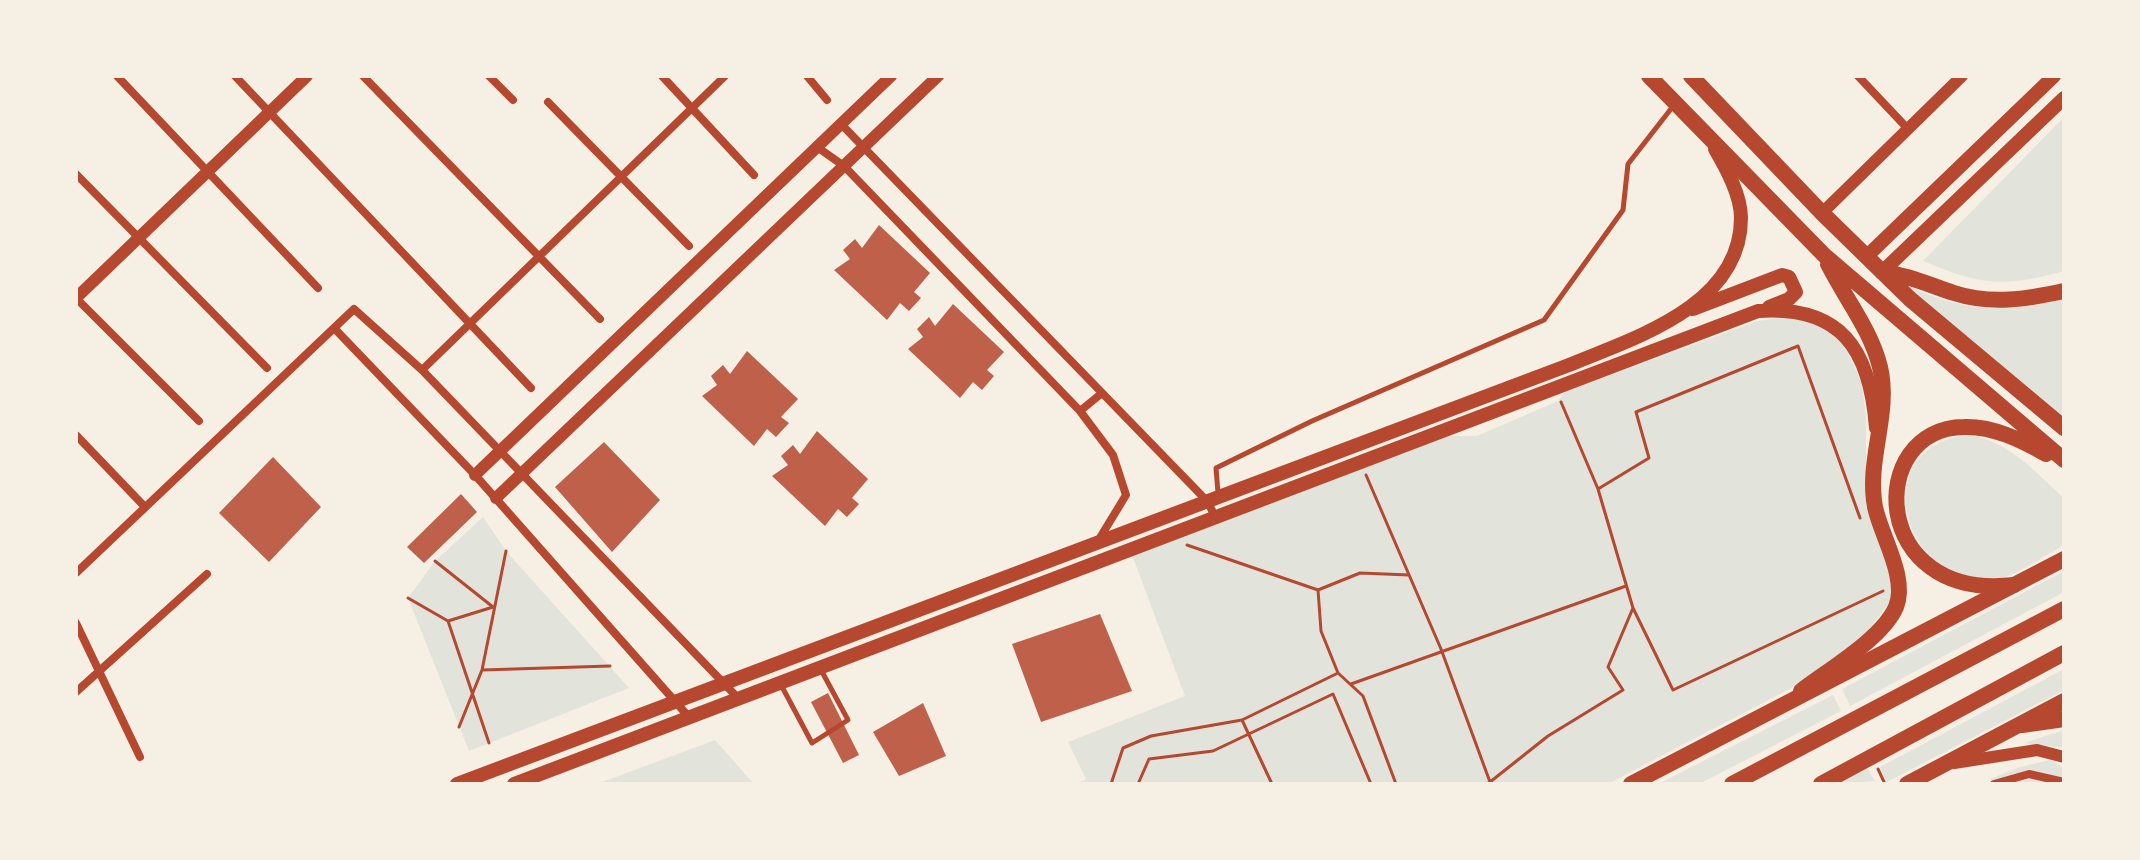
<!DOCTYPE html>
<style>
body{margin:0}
#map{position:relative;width:2140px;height:860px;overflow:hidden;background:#f6efe4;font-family:Quicksand,sans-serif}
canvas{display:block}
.frame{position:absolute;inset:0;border:78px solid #f6efe4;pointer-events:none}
</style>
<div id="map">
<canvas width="2140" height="860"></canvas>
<div class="frame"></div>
</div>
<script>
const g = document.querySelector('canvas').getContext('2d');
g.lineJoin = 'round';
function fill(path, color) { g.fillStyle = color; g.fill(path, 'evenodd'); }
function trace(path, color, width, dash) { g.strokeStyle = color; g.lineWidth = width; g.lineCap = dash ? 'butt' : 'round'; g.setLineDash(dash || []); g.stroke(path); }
const green = new Path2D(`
 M2064 117V271C2003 288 1980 285 1923 261Z
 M1897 280C1956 312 2000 314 2064 299V420Z
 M1778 318H1798L1832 331 1844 345 1862 383 1866 417V505L1893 583V598L1860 641 1803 682 1608 784H1076L1086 779 1068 742 1185 696 1132 555 1447 436H1477L1558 401 1565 392 1758 321Z
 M1971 435C2010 442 2035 472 2064 498V545C2047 554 2016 576 1998 579 1904 594 1861 443 1971 435Z
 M483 517 506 551 629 688 469 751 408 598 435 561Z
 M2064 571V592L1850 706 1842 689Z
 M2064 669V690L1887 782 1880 767Z
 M1833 695 1841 711 1699 784H1658Z
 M2064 730V748L2024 743Z
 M715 740 754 784H596H597Z
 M2050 760 2064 768V784H1993L1990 779 2020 767Z
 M1867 768 1875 781 1835 784Z`);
const building = new Path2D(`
 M879 225 930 273 914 292 921 298 909 311 900 303 887 320 834 270 850 259 843 250 855 239 862 248Z
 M953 304 1004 352 987 370 994 376 982 390 973 382 960 398 908 349 923 337 917 329 929 317 935 326Z
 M747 351 798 399 781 417 789 423 776 437 767 429 754 446 702 396 717 385 711 376 723 365 730 374Z
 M817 431 868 479 852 498 859 504 847 517 838 509 825 526 772 476 788 465 781 456 793 445 800 454Z
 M604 442 660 500 612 552 555 487Z
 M273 457 321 507 269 562 219 513Z
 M461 494 477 512 424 563 407 547Z
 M1100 614 1132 691 1041 722 1012 644Z
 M828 693 859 755 843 763 811 702Z
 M923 703 946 756 899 776 873 732Z`);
const path = new Path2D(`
 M1561 402 1598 489 1649 458 1636 412 1798 346 1860 518
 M1366 475 1441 649 1490 782 1486 784
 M1598 489 1633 608
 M1187 545 1318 590 1360 573 1409 575
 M435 561 493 607
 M1318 590 1321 631 1338 673
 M408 598 448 621
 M482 670 610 666
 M1351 684 1626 586
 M1242 720 1272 784
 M459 727 482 670 506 551
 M489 743 448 621 493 607
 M1878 769 1885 784
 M1490 782 1548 736 1623 690 1608 667 1633 608 1673 690 1883 591
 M1111 784 1123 748 1151 736 1242 720 1338 673 1363 696 1396 784
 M1138 784 1149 759 1213 751 1333 694 1371 784`);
const service = new Path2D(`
 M1218 493 1216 468 1312 421 1544 320 1623 210 1628 164 1674 105
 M780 683 812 743 848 720 820 668`);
const minor = new Path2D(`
 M117 76 318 288
 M235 76 531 388
 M363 76 600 319
 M489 76 513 100
 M662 76 754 175
 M807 76 827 100
 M1858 76 1908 129
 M548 102 689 246
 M841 124 1208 502 1215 517
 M817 147 844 166 1080 411 1113 455 1126 495 1098 541
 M76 174 267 368
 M76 298 199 421
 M334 328 475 475 688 716
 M422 370 725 76
 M1080 411 1102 393
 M76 435 145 507
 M76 573 354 309 422 370 737 697
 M76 623 140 757
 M76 692 207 574
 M1994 784 2029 774 2064 782`);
const tertiary = new Path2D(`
 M1822 213 1962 76
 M76 298 307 76
 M475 475 891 76
 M496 498 938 76
 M1954 763 2037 750 2064 757`);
const secondary = new Path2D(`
 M1866 257 2054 76
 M1882 272 2064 98
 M1693 309 1782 275 1789 277 1796 292 1789 299 1769 307
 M457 784 1569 365C1634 338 1741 306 1741 218 1741 195 1726 168 1715 149
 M514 784 1758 311C1841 305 1870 349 1876 428`);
const primary = new Path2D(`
 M1649 76 1824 255 2064 460
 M1691 76 1822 213 1910 299 2064 428
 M1882 272C1909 275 1929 285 1954 293 1991 305 2027 299 2064 291
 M2014 585C1869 602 1865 428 1964 427 1993 426 2021 440 2046 454
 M1801 691C1828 670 1882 639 1896 607 1908 578 1881 536 1875 507 1866 460 1891 414 1880 367 1871 330 1845 298 1828 264
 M2022 725 2064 719`);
const trunk = new Path2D(`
 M1631 784 2064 559
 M1732 784 2064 609
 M1821 784 2064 653
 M1907 784 2064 701`);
fill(green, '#e2e4dc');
fill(building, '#bf614a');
trace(path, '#b5482f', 3);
trace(service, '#b5482f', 5);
trace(minor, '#b5482f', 8);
trace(tertiary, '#b5482f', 12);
trace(secondary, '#b5482f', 14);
trace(primary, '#b5482f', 16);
trace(trunk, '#b5482f', 16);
</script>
